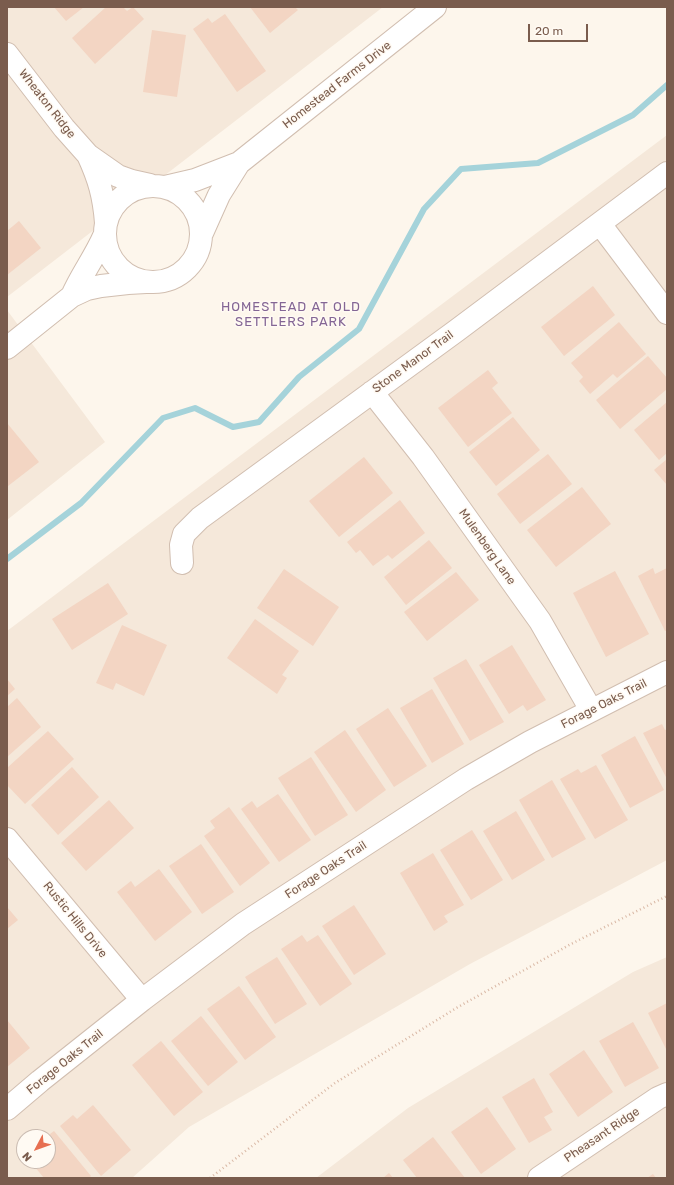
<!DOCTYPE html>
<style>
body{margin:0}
#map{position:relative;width:674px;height:1185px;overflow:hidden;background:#fdf6ec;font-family:Rubik,sans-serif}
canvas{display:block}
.frame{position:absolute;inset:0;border:8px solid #7a5c4d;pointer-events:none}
.north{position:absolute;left:16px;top:1129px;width:40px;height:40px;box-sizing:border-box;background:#fffaf3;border:1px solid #cabbb1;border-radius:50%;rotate:229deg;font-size:11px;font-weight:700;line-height:16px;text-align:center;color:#7a5c4d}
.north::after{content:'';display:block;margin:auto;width:14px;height:18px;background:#e76f51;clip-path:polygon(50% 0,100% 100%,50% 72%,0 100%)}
.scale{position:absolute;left:528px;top:24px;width:60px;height:18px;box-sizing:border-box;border:2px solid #7a5c4d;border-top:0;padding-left:5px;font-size:12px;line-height:14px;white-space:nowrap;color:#7a5c4d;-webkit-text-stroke:3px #fffaf3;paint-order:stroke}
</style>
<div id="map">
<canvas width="674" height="1185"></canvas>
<div class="frame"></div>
<div class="north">N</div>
<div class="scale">20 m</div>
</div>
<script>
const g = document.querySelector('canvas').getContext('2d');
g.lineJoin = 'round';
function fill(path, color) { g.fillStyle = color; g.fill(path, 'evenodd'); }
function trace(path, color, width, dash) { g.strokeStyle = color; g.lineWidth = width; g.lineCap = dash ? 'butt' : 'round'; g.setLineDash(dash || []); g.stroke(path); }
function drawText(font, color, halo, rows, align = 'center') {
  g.font = font + ' Rubik,sans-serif'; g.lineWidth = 3; g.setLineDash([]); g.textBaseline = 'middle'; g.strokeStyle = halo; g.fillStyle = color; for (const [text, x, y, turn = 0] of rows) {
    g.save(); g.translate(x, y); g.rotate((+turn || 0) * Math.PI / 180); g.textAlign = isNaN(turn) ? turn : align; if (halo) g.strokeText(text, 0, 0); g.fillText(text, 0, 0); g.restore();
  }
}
const residential = new Path2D(`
 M7 7H383L7 297Z
 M667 135V860L470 964 189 1127 132 1178H7V631ZM24 1137H48V1161H24Z
 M7 310 105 442 7 520Z
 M667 957V1178H316L408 1108 633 972Z`);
const stream = new Path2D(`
 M7 559 81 503 163 418 195 408 233 427 259 422 299 377 359 329 424 209 461 169 538 163 633 115 667 85`);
const building = new Path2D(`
 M54 7H84L66 21Z
 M106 7H123L127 11 133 7 144 19 95 64 72 38Z
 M250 7H295L298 10 270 33Z
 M225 14 266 71 237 92 193 29 208 18 212 23Z
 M152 30 186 35 177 97 143 92Z
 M19 221 41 248 7 275V231Z
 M593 286 615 315 564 356 541 327Z
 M619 322 646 354 617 378 613 374 590 394 579 381 583 377 571 363Z
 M648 356 667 378V389L620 429 596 400Z
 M488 370 498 383 492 388 512 413 468 447 438 408Z
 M667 402V453L659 460 634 430Z
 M513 417 540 450 496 486 469 452Z
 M7 423 39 462 8 486 7 485Z
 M548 454 572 484 520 524 497 494Z
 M364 457 393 493 339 537 309 501Z
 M667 459V485L654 470Z
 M582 487 611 524 556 567 527 530Z
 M400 500 425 533 392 559 388 555 373 566 360 550 356 553 347 542Z
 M429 540 452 568 406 605 384 577Z
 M653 568 655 574 667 568V630L665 631 638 576Z
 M284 569 339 607 313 646 257 608Z
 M615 571 649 634 606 657 573 593Z
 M456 572 479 600 427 641 404 612Z
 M108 583 128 614 72 650 52 619Z
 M255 619 299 651 282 675 287 678 277 694 227 658Z
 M122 625 167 645 144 696 116 683 113 690 96 683Z
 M512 645 546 700 527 711 523 705 509 714 479 665Z
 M466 659 504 722 470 741 433 678Z
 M7 679 15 689 7 696Z
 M432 689 464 744 432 763 400 708Z
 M17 698 41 727 7 757V707Z
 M388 708 427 766 394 787 356 729Z
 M662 724 665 730 667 729V779L643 733Z
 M345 730 386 790 356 812 314 752Z
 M48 731 74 759 25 804 7 785V768Z
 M635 736 664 790 630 808 601 755Z
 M311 757 348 815 315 836 278 778Z
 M596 765 628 820 595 839 560 779 578 769 581 773Z
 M72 767 99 797 58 835 31 805Z
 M552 780 586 839 552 858 519 800Z
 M278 794 311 840 279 862 241 809 252 801 257 808Z
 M109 800 134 828 86 871 61 843Z
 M229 807 270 863 240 886 204 836 215 828 210 821Z
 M516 811 545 860 512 880 483 831Z
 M472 830 503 880 471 900 440 850Z
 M201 844 234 892 202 914 169 866Z
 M433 853 464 905 444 916 448 922 434 931 400 873Z
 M159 869 192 912 155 941 117 892 131 881 135 887Z
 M354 905 386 954 354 975 322 926Z
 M7 907 18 920 7 929Z
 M302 935 307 942 318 935 352 984 320 1006 281 949Z
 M277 957 307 1004 275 1024 245 977Z
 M239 986 276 1037 245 1060 207 1009Z
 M667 1003V1051L648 1013Z
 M201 1016 238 1062 208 1086 171 1041Z
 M7 1020 30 1048 7 1067Z
 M633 1022 659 1068 625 1087 599 1041Z
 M161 1041 203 1092 174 1116 132 1065Z
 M584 1050 613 1092 578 1117 549 1074Z
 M534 1078 553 1112 544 1117 552 1130 529 1143 502 1097Z
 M93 1105 131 1150 101 1176 60 1126 73 1115 77 1119Z
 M487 1107 516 1149 481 1174 451 1132Z
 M54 1131 91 1176 89 1178H44L30 1161H48V1137H46Z
 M433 1137 465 1178H417L403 1160Z
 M389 1173 393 1178H383Z
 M653 1174 656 1178H647Z`);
const path = new Path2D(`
 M210 1178 335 1083 458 1007 571 944 667 896`);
const street = new Path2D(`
 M7 54 64 128 88 155 118 176 132 181 150 185
 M88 155C99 179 104 196 106 223
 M105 234a48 48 0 1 1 96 0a48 48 0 1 1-96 0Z
 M165 187 195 180 239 163 435 7
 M600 224 667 313
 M202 233 219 195 239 163
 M72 296C81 275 95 257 104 236
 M7 348 72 296 87 289 101 286 128 283 146 282
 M372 392 423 457 540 621 591 710
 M182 563 181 545 184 534 200 518 456 331 667 173
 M7 839 142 1000
 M7 1109 40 1081 142 1000 243 924 466 779 530 742 667 672
 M539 1178 658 1098 667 1094`);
const streetNames = [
 ["Homestead Farms Drive",337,85,-38],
 ["Wheaton Ridge",47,104,52],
 ["Stone Manor Trail",413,362,-36],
 ["Mulenberg Lane",487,547,55],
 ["Forage Oaks Trail",604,704,-27],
 ["Forage Oaks Trail",326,870,-33],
 ["Rustic Hills Drive",75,920,51],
 ["Forage Oaks Trail",65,1062,-39],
 ["Pheasant Ridge",602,1135,-34]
];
const neighbourhoodNames = [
 ["HOMESTEAD AT OLD",291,307],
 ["SETTLERS PARK",291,322]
];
fill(residential, '#f5e8da');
trace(stream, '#a5d3da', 6);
fill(building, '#f3d5c3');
trace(street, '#d1beb0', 24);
trace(path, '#d9b8a5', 2.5, [1, 3]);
trace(street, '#fff', 22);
drawText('12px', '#7a5c4d', '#fffaf3', streetNames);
g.letterSpacing = '1px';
drawText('13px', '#846695', '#fffaf3', neighbourhoodNames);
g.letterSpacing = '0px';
</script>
